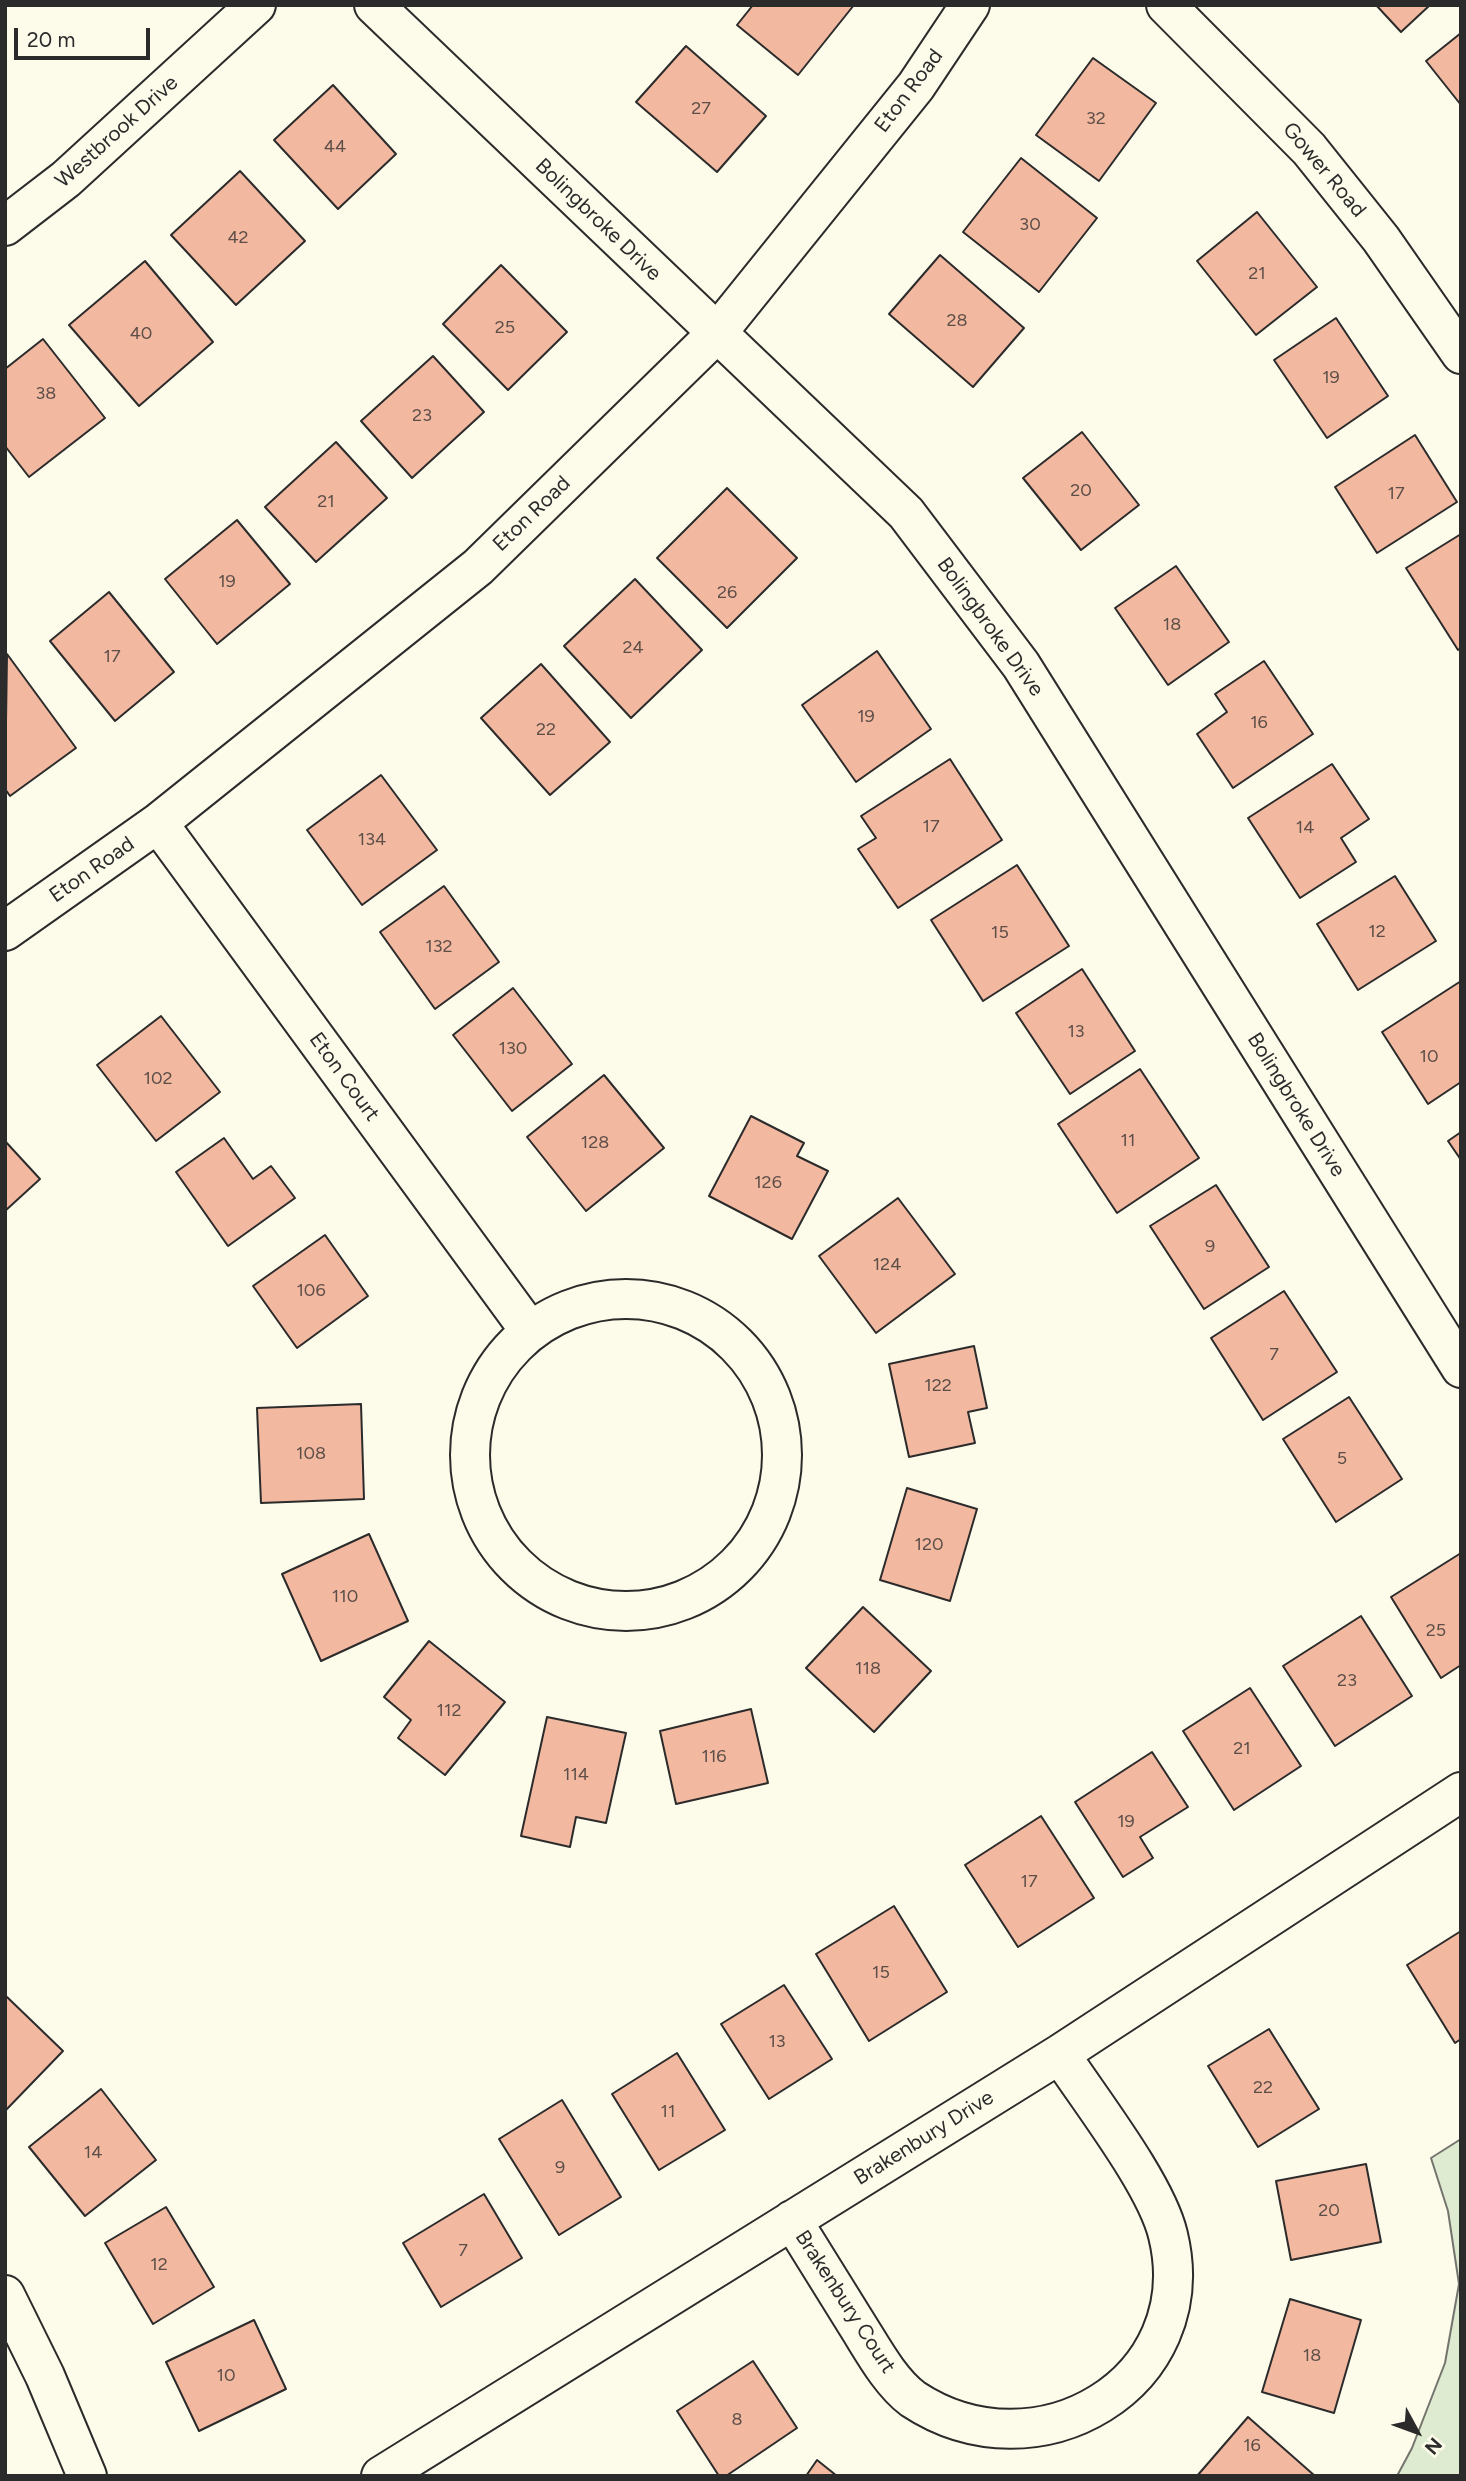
<!DOCTYPE html>
<style>
body{margin:0}
#map{position:relative;width:1466px;height:2481px;overflow:hidden;background:#fdfbea;font-family:Figtree,sans-serif}
canvas{display:block}
.frame{position:absolute;inset:0;border:7px solid #2b2b2b;pointer-events:none}
.north{position:absolute;left:1382px;top:2397px;width:70px;height:70px;-webkit-text-stroke:5px #fdfbea;paint-order:stroke;rotate:131deg;font-size:19px;font-weight:700;line-height:28px;text-align:center;color:#2b2b2b}
.north::after{content:'';display:block;margin:auto;width:24px;height:32px;background:#2b2b2b;clip-path:polygon(50% 0,100% 100%,50% 72%,0 100%)}
.scale{position:absolute;left:14px;top:28px;width:136px;height:32px;box-sizing:border-box;border:4px solid #2b2b2b;border-top:0;padding-left:9px;font-size:21px;line-height:24px;white-space:nowrap;color:#2b2b2b;-webkit-text-stroke:5px #fdfbea;paint-order:stroke}
</style>
<div id="map">
<canvas width="1466" height="2481"></canvas>
<div class="frame"></div>
<div class="north">N</div>
<div class="scale">20 m</div>
</div>
<script>
const g = document.querySelector('canvas').getContext('2d');
g.lineJoin = 'round';
function fill(path, color) { g.fillStyle = color; g.fill(path, 'evenodd'); }
function trace(path, color, width, dash) { g.strokeStyle = color; g.lineWidth = width; g.lineCap = dash ? 'butt' : 'round'; g.setLineDash(dash || []); g.stroke(path); }
function drawText(font, color, halo, rows, align = 'center') {
  g.font = font + ' Figtree,sans-serif'; g.lineWidth = 5; g.setLineDash([]); g.textBaseline = 'middle'; g.strokeStyle = halo; g.fillStyle = color; for (const [text, x, y, turn = 0] of rows) {
    g.save(); g.translate(x, y); g.rotate((+turn || 0) * Math.PI / 180); g.textAlign = isNaN(turn) ? turn : align; if (halo) g.strokeText(text, 0, 0); g.fillText(text, 0, 0); g.restore();
  }
}
const green = new Path2D(`
 M1461 2139V2476H1397L1412 2448 1445 2363 1459 2284 1448 2211 1431 2158Z`);
const building = new Path2D(`
 M753 5H854L798 75 737 25Z
 M1376 5H1430L1401 32Z
 M1461 33V105L1426 61Z
 M686 46 766 116 717 172 636 102Z
 M1093 58 1156 103 1099 181 1036 135Z
 M333 85 396 154 338 209 274 140Z
 M1021 158 1097 218 1039 292 963 232Z
 M240 171 305 241 236 305 171 235Z
 M1257 212 1317 287 1256 335 1197 261Z
 M940 255 1024 328 973 387 889 314Z
 M145 261 213 342 139 406 69 325Z
 M501 265 567 332 508 390 443 324Z
 M1336 318 1388 396 1327 438 1274 360Z
 M43 339 105 418 29 477 5 446V369Z
 M433 356 484 412 412 478 361 421Z
 M1082 432 1139 505 1081 550 1023 478Z
 M1415 435 1457 502 1377 553 1335 487Z
 M336 442 387 498 316 562 265 507Z
 M727 488 797 558 727 628 657 558Z
 M237 520 290 584 217 644 165 579Z
 M1461 534V648L1458 650 1406 568Z
 M1176 566 1229 642 1168 685 1115 608Z
 M635 579 702 650 631 718 564 646Z
 M109 592 174 672 115 721 50 641Z
 M877 651 931 729 856 782 802 705Z
 M7 654 76 748 10 796 5 789Z
 M1264 661 1313 734 1233 788 1197 734 1227 712 1215 694Z
 M541 664 610 742 550 795 481 718Z
 M950 759 1002 840 898 908 858 849 876 838 861 816Z
 M1332 764 1369 819 1341 838 1356 862 1300 898 1248 818Z
 M381 775 437 850 362 905 307 830Z
 M1017 865 1069 946 983 1001 931 920Z
 M1395 876 1436 941 1358 990 1317 924Z
 M444 886 499 962 435 1009 380 932Z
 M1082 969 1135 1051 1070 1094 1016 1013Z
 M1461 981V1082L1428 1104 1382 1032Z
 M513 988 572 1064 512 1111 453 1035Z
 M161 1016 220 1092 156 1141 97 1065Z
 M1140 1069 1199 1158 1117 1213 1058 1124Z
 M604 1075 664 1148 586 1211 527 1137Z
 M751 1116 804 1143 797 1156 828 1171 792 1239 709 1196Z
 M1461 1132V1160L1448 1141Z
 M224 1138 253 1179 271 1166 295 1198 228 1246 176 1172Z
 M5 1141 40 1179 5 1211Z
 M1216 1185 1269 1267 1204 1309 1150 1226Z
 M898 1198 955 1274 876 1333 819 1256Z
 M325 1235 368 1296 297 1348 253 1286Z
 M1284 1291 1337 1372 1263 1420 1211 1338Z
 M974 1346 987 1408 968 1412 975 1443 909 1457 889 1364Z
 M1349 1397 1402 1479 1336 1522 1283 1439Z
 M361 1404 364 1499 261 1503 257 1408Z
 M907 1488 977 1509 950 1601 880 1580Z
 M369 1534 408 1621 321 1661 282 1574Z
 M1461 1553V1665L1441 1678 1391 1597Z
 M863 1607 931 1671 874 1732 806 1668Z
 M1361 1616 1412 1696 1335 1746 1283 1666Z
 M429 1641 505 1702 445 1775 398 1738 411 1720 384 1697Z
 M1250 1688 1301 1766 1234 1810 1183 1731Z
 M751 1709 768 1783 676 1804 660 1731Z
 M547 1717 626 1733 606 1823 576 1817 570 1847 521 1836Z
 M1152 1752 1188 1807 1140 1837 1153 1858 1123 1877 1075 1802Z
 M1041 1816 1094 1898 1018 1947 965 1865Z
 M894 1906 947 1992 869 2041 816 1954Z
 M1461 1931V2039L1455 2043 1407 1965Z
 M784 1985 832 2059 769 2099 721 2024Z
 M7 1997 63 2051 5 2111V2000Z
 M1269 2029 1319 2109 1258 2147 1208 2066Z
 M677 2053 725 2130 659 2170 612 2094Z
 M101 2089 156 2160 85 2216 29 2147Z
 M562 2100 621 2197 559 2235 499 2139Z
 M1366 2164 1381 2242 1291 2260 1276 2181Z
 M484 2194 522 2258 441 2307 403 2243Z
 M166 2207 214 2287 153 2324 105 2243Z
 M1290 2299 1361 2320 1334 2413 1262 2392Z
 M254 2320 286 2389 199 2431 166 2362Z
 M753 2361 797 2428 726 2476H719L677 2411Z
 M1248 2417 1315 2476H1197Z
 M817 2460 837 2476H806Z`);
const street = new Path2D(`
 M374 5 906 513 1021 665 1461 1368
 M1166 5 1309 149 1381 239 1461 354
 M5 226 66 179 256 5
 M158 823 530 1331
 M5 931 158 823 478 567 717 333 916 86 970 5
 M470 1455a156 156 0 1 1 312 0a156 156 0 1 1-312 0Z
 M792 2220C813 2254 835 2289 856 2323 872 2348 889 2381 913 2399 1037 2481 1204 2383 1168 2235 1156 2184 1090 2100 1060 2054
 M5 2295 45 2376 87 2476
 M381 2476 1060 2054 1461 1792`);
const numberNames = [
 ["27",701,109],
 ["32",1096,119],
 ["44",335,147],
 ["30",1030,225],
 ["42",238,238],
 ["21",1257,274],
 ["28",957,321],
 ["25",505,328],
 ["40",141,334],
 ["19",1331,378],
 ["38",46,394],
 ["23",422,416],
 ["20",1081,491],
 ["17",1396,494],
 ["21",326,502],
 ["19",227,582],
 ["26",727,593],
 ["18",1172,625],
 ["24",633,648],
 ["17",112,657],
 ["19",866,717],
 ["16",1259,723],
 ["22",546,730],
 ["17",931,827],
 ["14",1305,828],
 ["134",372,840],
 ["12",1377,932],
 ["15",1000,933],
 ["132",439,947],
 ["13",1076,1032],
 ["130",513,1049],
 ["10",1429,1057],
 ["102",158,1079],
 ["11",1128,1141],
 ["128",595,1143],
 ["126",768,1183],
 ["9",1210,1247],
 ["124",887,1265],
 ["106",311,1291],
 ["7",1274,1355],
 ["122",938,1386],
 ["108",311,1454],
 ["5",1342,1459],
 ["120",929,1545],
 ["110",345,1597],
 ["25",1436,1631],
 ["118",868,1669],
 ["23",1347,1681],
 ["112",449,1711],
 ["21",1242,1749],
 ["116",714,1757],
 ["114",576,1775],
 ["19",1126,1822],
 ["17",1029,1882],
 ["15",881,1973],
 ["13",777,2042],
 ["22",1263,2088],
 ["11",668,2112],
 ["14",93,2153],
 ["9",560,2168],
 ["20",1329,2211],
 ["7",463,2251],
 ["12",159,2265],
 ["18",1312,2356],
 ["10",226,2376],
 ["8",737,2420],
 ["16",1252,2446]
];
const streetNames = [
 ["Eton Road",909,91,-53],
 ["Westbrook Drive",117,132,-42],
 ["Gower Road",1324,170,50],
 ["Bolingbroke Drive",598,220,44],
 ["Eton Road",532,514,-44],
 ["Bolingbroke Drive",990,627,54],
 ["Eton Road",92,870,-35],
 ["Eton Court",344,1077,54],
 ["Bolingbroke Drive",1296,1105,58],
 ["Brakenbury Drive",924,2138,-32],
 ["Brakenbury Court",845,2302,57]
];
fill(green, '#deebd1');
trace(green, '#74746e', 2);
fill(building, '#f2b8a0');
trace(building, '#2b2b2b', 2);
trace(street, '#2b2b2b', 42);
trace(street, '#fdfbea', 38);
drawText('18px', '#5d4e48', null, numberNames);
drawText('21px', '#2b2b2b', '#fdfbea', streetNames);
</script>
